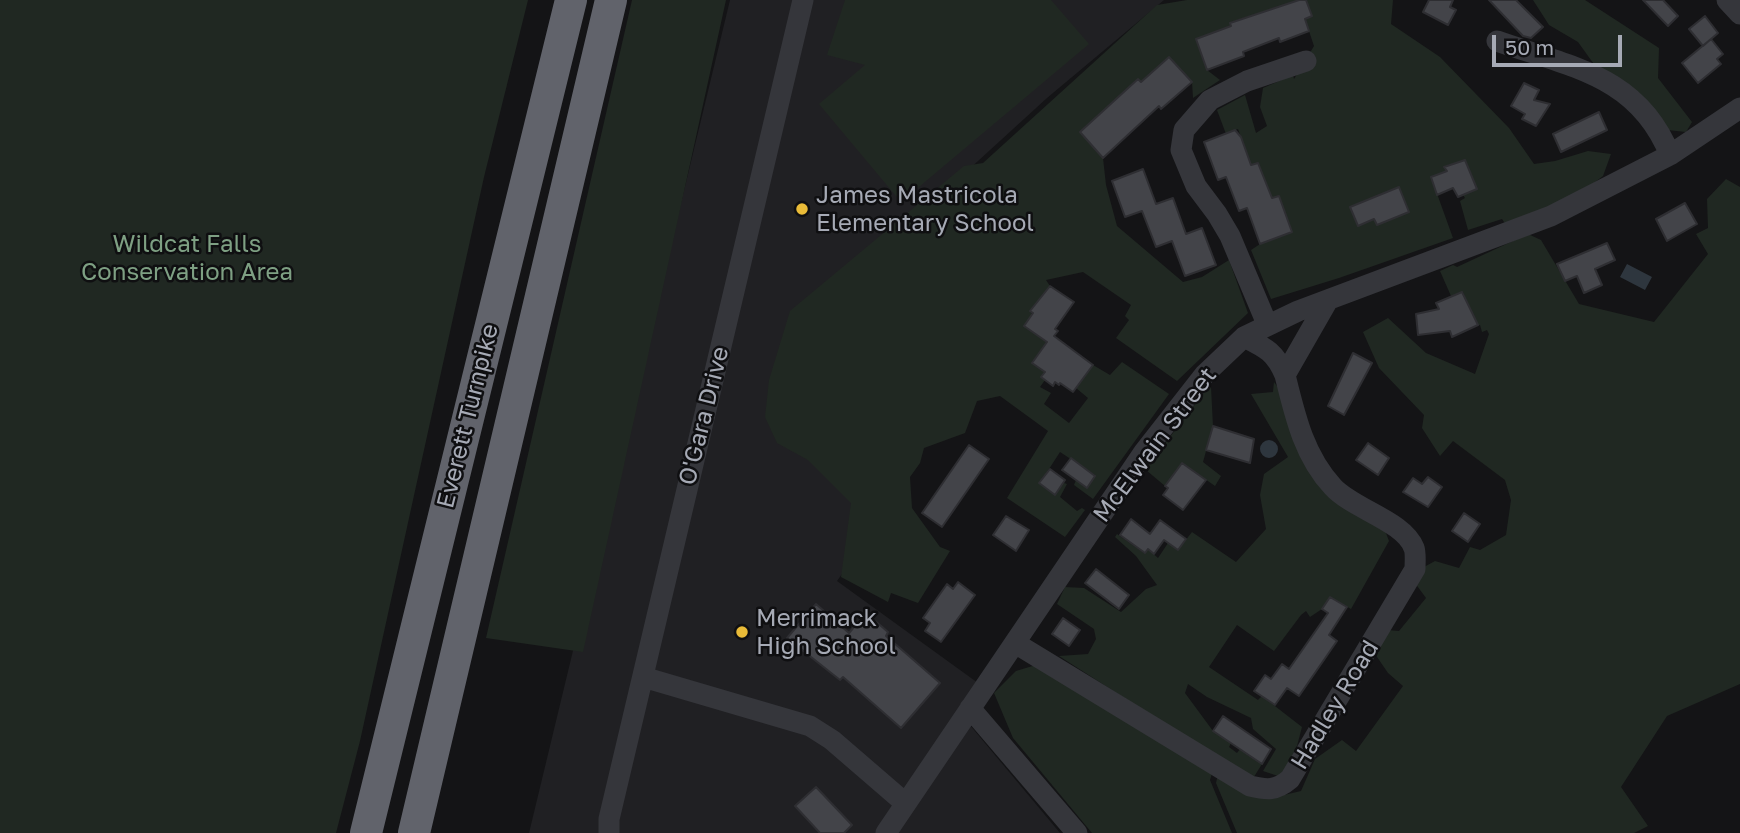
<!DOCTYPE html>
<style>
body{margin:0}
#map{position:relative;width:1740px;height:833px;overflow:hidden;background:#141416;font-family:"Golos Text",sans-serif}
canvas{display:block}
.scale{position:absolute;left:1492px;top:35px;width:130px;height:32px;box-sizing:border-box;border:4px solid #a6aab5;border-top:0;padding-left:9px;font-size:21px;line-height:24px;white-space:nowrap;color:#a6aab5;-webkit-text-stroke:5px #0f0f11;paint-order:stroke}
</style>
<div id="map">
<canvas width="1740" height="833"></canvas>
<div class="scale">50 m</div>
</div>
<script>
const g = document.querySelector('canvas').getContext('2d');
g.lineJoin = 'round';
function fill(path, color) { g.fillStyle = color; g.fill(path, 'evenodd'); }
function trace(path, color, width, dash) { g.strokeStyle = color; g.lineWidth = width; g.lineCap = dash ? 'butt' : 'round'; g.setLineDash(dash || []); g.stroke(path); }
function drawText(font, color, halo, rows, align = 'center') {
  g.font = font + ' "Golos Text",sans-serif'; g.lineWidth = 5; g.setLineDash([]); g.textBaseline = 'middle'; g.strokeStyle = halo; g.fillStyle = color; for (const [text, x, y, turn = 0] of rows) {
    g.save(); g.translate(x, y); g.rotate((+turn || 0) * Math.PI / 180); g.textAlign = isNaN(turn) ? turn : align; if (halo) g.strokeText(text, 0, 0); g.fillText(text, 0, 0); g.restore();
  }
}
const built = new Path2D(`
 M730 0H1164L1047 98 805 319 891 505 837 581 978 683 959 712 1060 833H529Z`);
const green = new Path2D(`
 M0 0H528L484 177 360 741 336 833H0Z
 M632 0H726L583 652 486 638Z
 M845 0H1051L1089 44 901 202 819 104 865 65 827 55Z
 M1187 0H1299L1231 22V26L1196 39 1207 70 1220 80 1193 98 1192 82 1169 57 1141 82 1138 79 1081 132 1103 158 1106 185 1117 226 1183 282 1202 277 1229 260 1248 313 1177 381 1116 338 1129 320 1125 316 1131 305 1083 272 1046 280 1050 286 1030 311 1047 342 1032 362 1045 372 1041 377 1045 380 1040 387 1051 393 1044 404 1069 423 1088 398 1076 388 1093 365 1110 375 1122 362 1169 394 1093 499 1074 485 1076 480 1087 487 1095 475 1060 452 1040 483 1055 494 1064 483 1067 484 1060 497 1077 511 1082 508 1085 510 1065 537 1007 498 1048 431 1000 396 977 401 965 433 924 448 920 463 910 477 912 508 940 547 950 551 918 603 891 593 888 602 841 577 851 503 808 460 777 443 765 417 769 380 790 311 964 166 983 163 1157 5Z
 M1306 0H1393L1391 24 1440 57 1509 128 1534 164 1555 161 1588 151 1611 154 1603 176 1551 216 1511 232 1502 219 1468 230 1460 201 1465 198 1463 195 1477 189 1465 160 1445 166 1447 171 1431 177 1453 238 1339 278 1271 299 1251 250 1260 244 1292 231 1279 196 1272 198 1258 163 1251 165 1238 129 1226 134 1217 110 1245 95 1256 133 1267 126 1260 107 1263 88 1293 75 1294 79 1314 46 1305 19ZM1399 188 1409 212 1377 225 1374 219 1358 226 1350 207Z
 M1533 0H1585L1659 48 1658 78 1692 122 1686 132 1658 129 1606 81 1578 42 1549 25Z
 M1726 179 1740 187V684L1667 716 1621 787 1648 826 1634 833H1237L1216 783 1218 774 1284 795 1301 791 1315 759 1342 740 1356 751 1403 686 1388 673 1375 654 1387 630 1399 631 1426 598 1415 583 1424 567 1435 561 1459 568 1470 547 1480 550 1506 535 1511 500 1505 480 1453 441 1440 456 1422 428 1424 415 1379 368 1363 332 1388 318 1426 353 1475 374 1489 334 1487 330 1482 332 1480 325 1477 326 1463 292 1451 296 1440 271 1453 265 1457 267 1528 234 1541 240 1579 304 1654 322 1708 254 1696 234 1708 228 1707 199Z
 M1274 382 1285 397 1292 430 1384 528 1389 541 1351 609 1330 597 1322 609 1310 617 1306 611 1301 615 1274 651 1237 625 1209 667 1258 700 1262 696 1302 727 1297 746 1281 777 1263 771 1276 749 1253 729 1251 718 1207 697 1188 684 1185 693 1213 731 1231 743 1229 747 1237 753 1240 749 1262 764 1252 780 1059 656 1088 654 1096 639 1094 629 1057 604 1065 587 1084 588 1121 612 1146 589 1157 585 1136 556 1115 537 1117 534 1144 553 1148 549 1158 558 1168 543 1178 550 1192 532 1236 562 1266 529 1260 495 1264 474 1288 457 1251 394 1273 392Z
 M1208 387H1211L1213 426 1203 462 1221 476 1215 486 1182 463 1165 486 1146 470 1147 467Z
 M1046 662 1215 764 1210 780 1232 833H1092L1013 738 994 693 1016 671Z`);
const water = new Path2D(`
 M1627 264 1652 277 1645 290 1620 277Z
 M1260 449a9 9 0 1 1 18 0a9 9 0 1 1-18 0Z`);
const building = new Path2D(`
 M1299 0H1306L1312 16 1305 19 1309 31 1280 42 1279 38 1243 52 1244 56 1207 70 1196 39 1231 26 1230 23Z
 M1429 0H1453L1450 7 1456 10 1448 25 1423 12Z
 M1489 0H1516L1543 27 1531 38 1523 36Z
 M1643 0H1663L1678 16 1668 26Z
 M1705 16 1718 33 1703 46 1689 29Z
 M1711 39 1723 54 1717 59 1721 64 1698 83 1682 63Z
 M1169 57 1192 82 1161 109 1159 106 1103 158 1080 132 1138 79 1141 82Z
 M1524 83 1539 90 1534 100 1550 104 1536 126 1522 119 1525 114 1511 106Z
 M1599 112 1607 130 1561 152 1553 134Z
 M1235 130 1241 137 1251 165 1258 163 1272 198 1279 196 1292 232 1260 244 1247 208 1239 211 1226 177 1218 180 1204 142Z
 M1465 160 1477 189 1458 197 1453 188 1437 195 1431 177 1447 171 1444 167Z
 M1143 169 1156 204 1173 198 1186 234 1202 228 1216 265 1185 276 1172 241 1156 247 1142 211 1125 217 1112 181Z
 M1399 187 1409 212 1377 225 1374 219 1358 226 1350 207Z
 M1685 203 1697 224 1667 241 1656 219Z
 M1607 243 1615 260 1595 269 1602 285 1584 293 1577 276 1565 281 1557 264Z
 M1050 286 1074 302 1055 329 1058 331 1054 336 1093 365 1073 392 1060 383 1059 385 1055 382 1053 386 1041 377 1045 372 1032 363 1047 342 1024 326 1033 313 1030 311Z
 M1462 292 1478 325 1452 337 1450 331 1418 335 1416 314 1439 309 1436 303Z
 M1353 353 1372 363 1344 415 1328 406Z
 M1213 426 1254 439 1250 463 1206 450Z
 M1368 443 1389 458 1378 475 1356 460Z
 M969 445 989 459 942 527 922 513Z
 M1071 458 1095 476 1087 488 1062 470Z
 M1182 463 1206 480 1183 510 1163 495 1168 488 1165 486Z
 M1050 469 1065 480 1055 495 1039 483Z
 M1428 477 1442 487 1428 507 1403 492 1413 478 1422 484Z
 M1464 513 1480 524 1468 542 1452 531Z
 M1006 516 1029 530 1016 551 993 535Z
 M1131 519 1150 534 1160 520 1186 539 1178 550 1164 540 1154 554 1148 549 1145 553 1120 535Z
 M1096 569 1129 595 1119 609 1085 583Z
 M958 582 975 595 941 642 925 631 930 623 923 618 947 584 953 589Z
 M1330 597 1347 607 1329 635 1337 641 1299 696 1287 688 1275 705 1254 691 1265 675 1271 679 1282 664 1289 669 1328 613 1322 609Z
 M816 604 849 633 866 613 888 632 886 636 940 683 901 728 843 677 840 680 787 638Z
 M1063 618 1080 630 1069 646 1052 634Z
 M1223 716 1271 749 1262 764 1213 731Z
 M816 787 852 825 844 833H820L795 806Z`);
const minor = new Path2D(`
 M1727 0 1740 14
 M1497 41C1570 67 1638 75 1670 155
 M1267 324 1230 236 1217 214 1196 186 1181 150 1184 130 1210 100 1247 81 1306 61
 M1244 337C1266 348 1275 352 1285 375
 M1015 643 1250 786C1267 790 1276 791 1290 779L1415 569C1415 563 1416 553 1414 548 1404 521 1353 509 1333 487 1304 456 1295 416 1285 375L1328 300
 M643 677 810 726 832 740 905 803
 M970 708 1077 833
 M609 833V819L803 0
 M886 833 1144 452 1205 374 1244 337 1298 311 1551 216 1670 155 1740 108`);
const highway = new Path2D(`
 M366 833 571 0
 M414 833 611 0`);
const markers = [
 [802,209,7,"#e9bb38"],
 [742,632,7,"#e9bb38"]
];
const poiNames = [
 ["James Mastricola",816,195],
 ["Elementary School",816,223],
 ["Merrimack",756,618],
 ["High School",756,646]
];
const parkNames = [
 ["Wildcat Falls",187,244],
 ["Conservation Area",187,272]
];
const streetNames = [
 ["Everett Turnpike",468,416,-76],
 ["O'Gara Drive",704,416,-76],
 ["McElwain Street",1155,445,-53],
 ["Hadley Road",1335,705,-59]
];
fill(built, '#202023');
fill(green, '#202822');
fill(water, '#2e363e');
fill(building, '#434449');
trace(building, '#2e2e32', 2);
trace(minor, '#35363b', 21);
trace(highway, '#61636b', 32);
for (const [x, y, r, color] of markers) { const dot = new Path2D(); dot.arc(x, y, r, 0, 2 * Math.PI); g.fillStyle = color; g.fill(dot); trace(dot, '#0f0f11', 2.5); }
drawText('24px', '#a6aab5', '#0f0f11', poiNames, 'left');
drawText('24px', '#7ea083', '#0f0f11', parkNames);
drawText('24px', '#a6aab5', '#0f0f11', streetNames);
</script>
